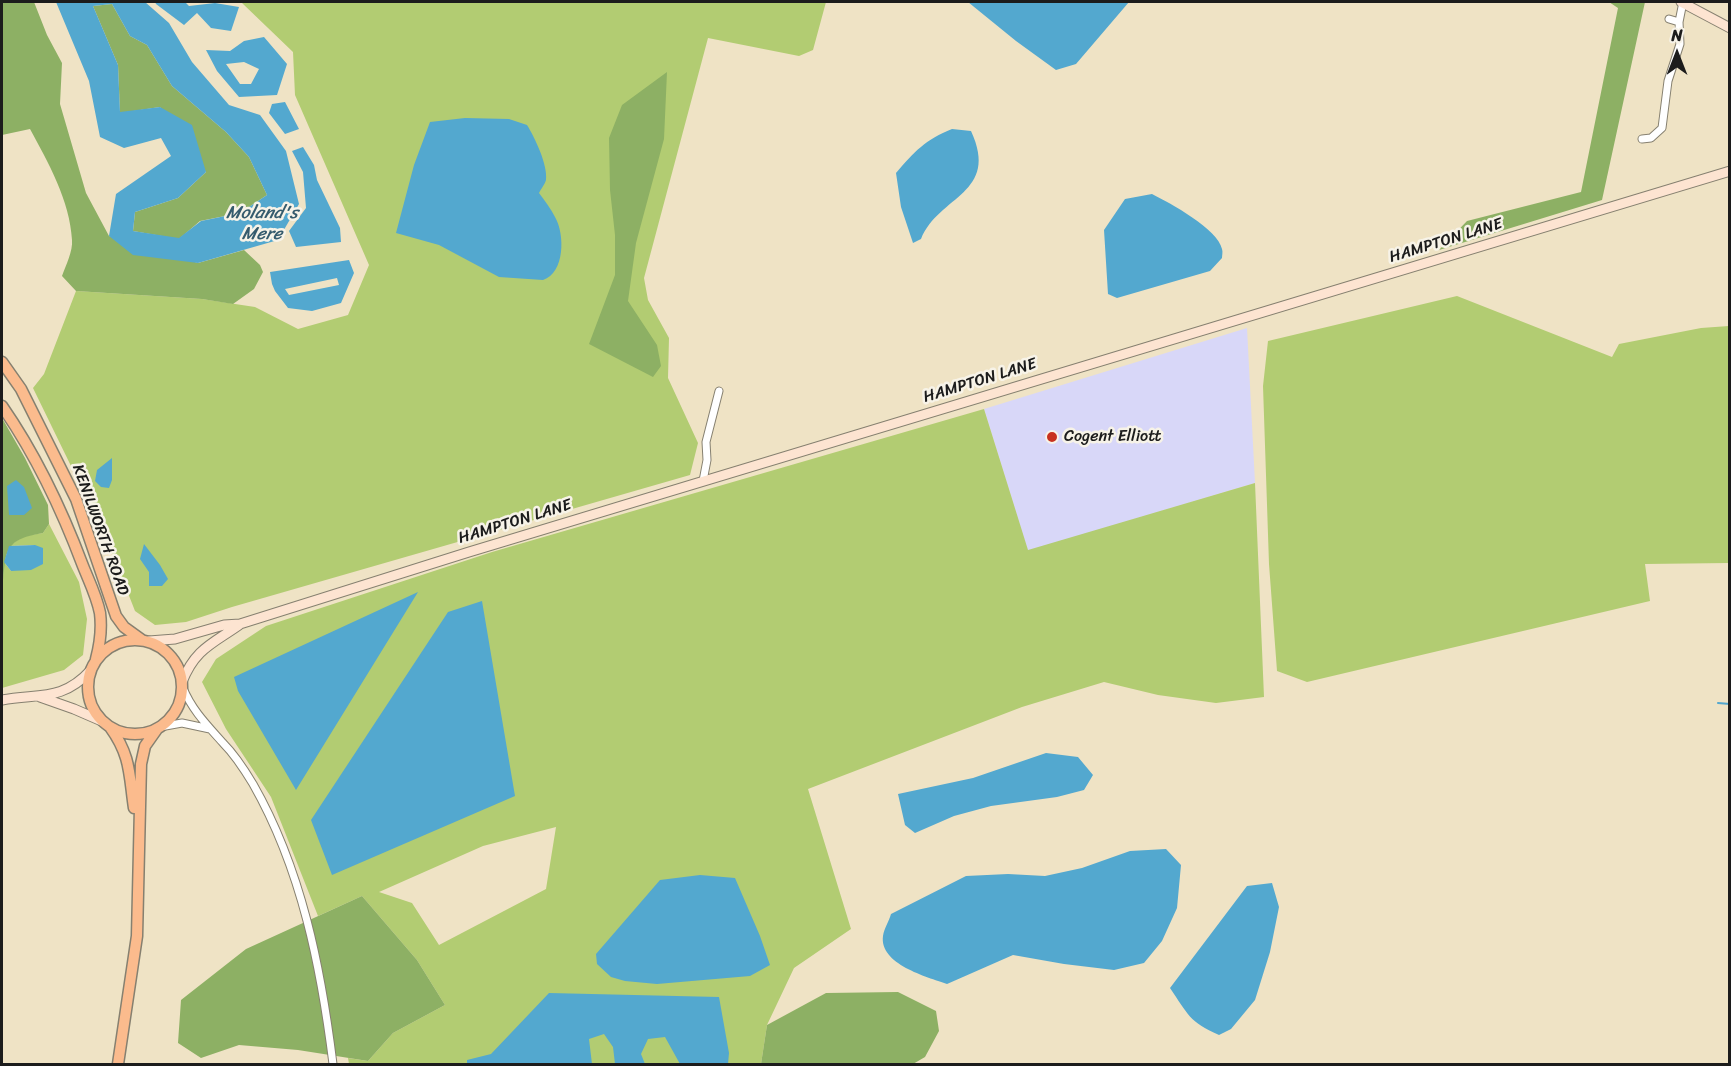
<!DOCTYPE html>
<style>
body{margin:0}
#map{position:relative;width:1731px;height:1066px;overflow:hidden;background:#efe3c5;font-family:Sriracha,sans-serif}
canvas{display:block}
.frame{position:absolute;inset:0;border:3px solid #1c1c1c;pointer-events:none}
.north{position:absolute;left:1647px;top:24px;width:60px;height:60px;-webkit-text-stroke:4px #f7f3e8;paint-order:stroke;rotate:0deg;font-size:16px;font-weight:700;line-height:24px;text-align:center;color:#1c1c1c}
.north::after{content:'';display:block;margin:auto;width:21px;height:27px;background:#1c1c1c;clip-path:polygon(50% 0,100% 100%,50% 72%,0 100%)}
</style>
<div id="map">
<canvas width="1731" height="1066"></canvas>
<div class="frame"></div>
<div class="north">N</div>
</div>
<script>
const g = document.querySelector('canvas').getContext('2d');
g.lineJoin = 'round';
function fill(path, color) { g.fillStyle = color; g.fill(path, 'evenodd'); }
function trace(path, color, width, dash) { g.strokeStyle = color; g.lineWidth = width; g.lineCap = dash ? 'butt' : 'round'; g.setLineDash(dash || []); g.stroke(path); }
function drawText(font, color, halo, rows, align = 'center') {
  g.font = font + ' Sriracha,sans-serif'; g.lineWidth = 5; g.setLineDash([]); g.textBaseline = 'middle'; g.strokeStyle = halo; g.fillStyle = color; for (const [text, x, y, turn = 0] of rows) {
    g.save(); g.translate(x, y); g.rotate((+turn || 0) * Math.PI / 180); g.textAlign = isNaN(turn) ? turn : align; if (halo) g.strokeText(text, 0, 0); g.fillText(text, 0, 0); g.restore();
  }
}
const built = new Path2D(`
 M1247 328 1255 483 1028 551 984 409Z`);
const green = new Path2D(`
 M237 2H826L813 50 799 56 708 38 644 278 648 300 669 338 668 378 698 443 690 475 232 607 186 622 155 625 135 611 108 542 33 388 44 374 76 291 202 299 255 307 298 329 348 315 369 265 295 95 293 52 242 3Z
 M1457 296 1612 357 1619 344 1701 328 1729 326V563L1645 564 1650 601 1307 682 1277 671 1269 564 1263 386 1268 341Z
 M984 409 1028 550 1255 483 1264 697 1216 703 1158 695 1104 682 1022 707 808 789 851 929 794 968 767 1025 761 1064H349L348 1058 368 1061 393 1033 445 1005 417 960 362 896 318 916 271 797 226 729 202 682 216 659 266 626 492 552ZM556 827 546 889 439 945 412 903 379 892 483 846Z
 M49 524 79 582 87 619 83 655 64 670 2 688V591L4 562 11 571 35 545 9 546 24 536 43 533Z`);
const forest = new Path2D(`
 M2 2H34L47 35 62 63 60 104 86 193 109 236 198 263 244 250 260 265 263 272 254 289 233 304 202 299 76 291 62 276C66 265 73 251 72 240 70 201 48 162 30 129L2 135Z
 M1609 2H1645L1602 200 1439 250 1467 221 1581 192 1618 8Z
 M112 4 130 36 147 45 172 86 226 132 249 157 267 195 240 213 200 221 179 239 133 231 135 212 178 198 206 172 160 107 120 113 118 65 93 6Z
 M667 72 664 139 636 243 628 301 657 345 661 366 653 377 589 344 615 275V235L610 190 609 138 622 105Z
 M2 418 25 458 48 505 49 524 43 533C0 540 7 554 2 591Z
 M362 896 417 960 445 1005 393 1033 368 1061 298 1050 239 1045 201 1058 178 1043 181 1000 246 949Z
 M898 992 936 1011 939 1031 925 1057 913 1064H761L767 1025 826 993Z`);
const water = new Path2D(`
 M56 2H145L169 23 192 62 229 105 260 115 286 151 299 204 278 240 198 263 133 255 109 236 116 194 171 156 161 138 124 148 100 137 89 81ZM112 4 130 36 147 45 172 86 226 132 249 157 267 195 240 213 201 221 179 238 133 231 135 212 178 198 206 172 192 125 160 107 120 112 118 65 93 6Z
 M155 2H185L189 6 215 3 239 7 231 31 211 28 197 13 184 25 156 4Z
 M968 2H1129L1076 64 1056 70 1016 41Z
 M264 37 287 64 277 95 239 97 217 71 206 50 230 51 244 41ZM244 62 259 69 251 84H240L226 64Z
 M285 102 299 129 285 134 269 113 272 104Z
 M465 118 509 119 527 125C535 138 548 165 546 180 545 184 541 189 539 193 545 201 551 209 555 217 565 234 565 273 543 280L499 277 439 245 396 233 414 165 430 122Z
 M952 129 971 131C1000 194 939 195 921 239L913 243 901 207 896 173C914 152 926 139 952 129Z
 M303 147 314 165 317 180 340 228 341 242 296 247 289 231 306 208 303 172 292 151Z
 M1152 194C1170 203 1218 229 1222 249 1223 252 1222 255 1222 258L1210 271 1117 298 1108 294 1104 230 1125 199Z
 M349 260 354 273 341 303 312 311 288 308 275 291 272 284 270 272ZM337 278 339 285 289 295 285 289Z
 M112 458V480L109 488 101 487 95 481 97 470Z
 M16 480 24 487 32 508 24 515H9L7 486Z
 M144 544 160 565 168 579 162 586H149V572L140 559Z
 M35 545 43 548V564L31 570 11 571 4 562 9 546Z
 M418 592 296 790 238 691 234 677Z
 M482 601 515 796 332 875 311 820 448 612Z
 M1046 753 1078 757 1093 775 1084 790 1057 797 991 806 954 816 915 833 905 825 898 794 973 778Z
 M1166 849 1181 865 1177 908 1162 941 1144 963 1114 970 1064 964 1013 955 947 984C927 977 879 964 883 936 884 929 889 921 891 914L966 876 1008 874 1045 876 1082 868 1130 851Z
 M700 875 735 878 760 936 770 965 750 976 657 984 625 981 611 977 597 964 596 954 660 880Z
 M1272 883 1279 907 1270 952 1255 1000 1231 1029 1219 1035C1189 1022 1188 1014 1170 988L1247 886Z
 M549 993 719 997 729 1053 728 1064H680L665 1037 648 1039 641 1054 645 1064H615L613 1047 604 1034 589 1039 592 1064H467V1060L491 1054Z`);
const stream = new Path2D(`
 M1718 703 1730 704`);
const minor = new Path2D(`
 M1669 19 1679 22
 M1642 139 1651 138 1662 128 1668 81 1680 44 1679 22 1683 2
 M703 481 707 460 706 442 719 391
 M183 688C192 710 207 725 223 743 235 755 244 769 253 784 302 870 321 968 333 1064
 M160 727 182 723 210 729`);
const secondary = new Path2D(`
 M1681 2 1730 28
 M149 641 175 639 224 625 240 624 469 552 1730 171
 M182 682C195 649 212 644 239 625
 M40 697 74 709 104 722
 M2 700C38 693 62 702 91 670`);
const trunk = new Path2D(`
 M2 362 21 389 76 499 116 616 124 627 142 640
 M2 406C36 455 62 510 83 566 89 581 97 597 100 613 102 629 100 644 96 659
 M88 687a47 47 0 1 1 94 0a47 47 0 1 1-94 0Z
 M110 727C131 756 129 774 134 808
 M118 1064 137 936 141 764 145 746 157 729`);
const markers = [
 [1052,437,6,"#c8321e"]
];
const streetNames = [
 ["HAMPTON LANE",1446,241,-17],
 ["HAMPTON LANE",980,381,-17],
 ["HAMPTON LANE",515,522,-17],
 ["KENILWORTH ROAD",100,530,70]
];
const poiNames = [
 ["Cogent Elliott",1064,437]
];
const waterNames = [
 ["Moland's",262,213],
 ["Mere",262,234]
];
fill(built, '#d8d7f8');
fill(green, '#b2cc72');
fill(forest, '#8db064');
fill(water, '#53a8cf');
trace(stream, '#53a8cf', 2);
trace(minor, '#868070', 9);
trace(secondary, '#868070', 11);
trace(trunk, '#868070', 13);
trace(minor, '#fff', 7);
trace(secondary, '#fde4d1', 9);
trace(trunk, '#fbbb8d', 10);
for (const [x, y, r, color] of markers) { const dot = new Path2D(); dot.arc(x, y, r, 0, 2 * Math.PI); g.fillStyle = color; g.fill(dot); trace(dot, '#f7f3e8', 2); }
drawText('16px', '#1c1c1c', '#f7f3e8', streetNames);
drawText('16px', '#1c1c1c', '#f7f3e8', poiNames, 'left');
drawText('italic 18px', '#355b6d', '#f7f3e8', waterNames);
</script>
